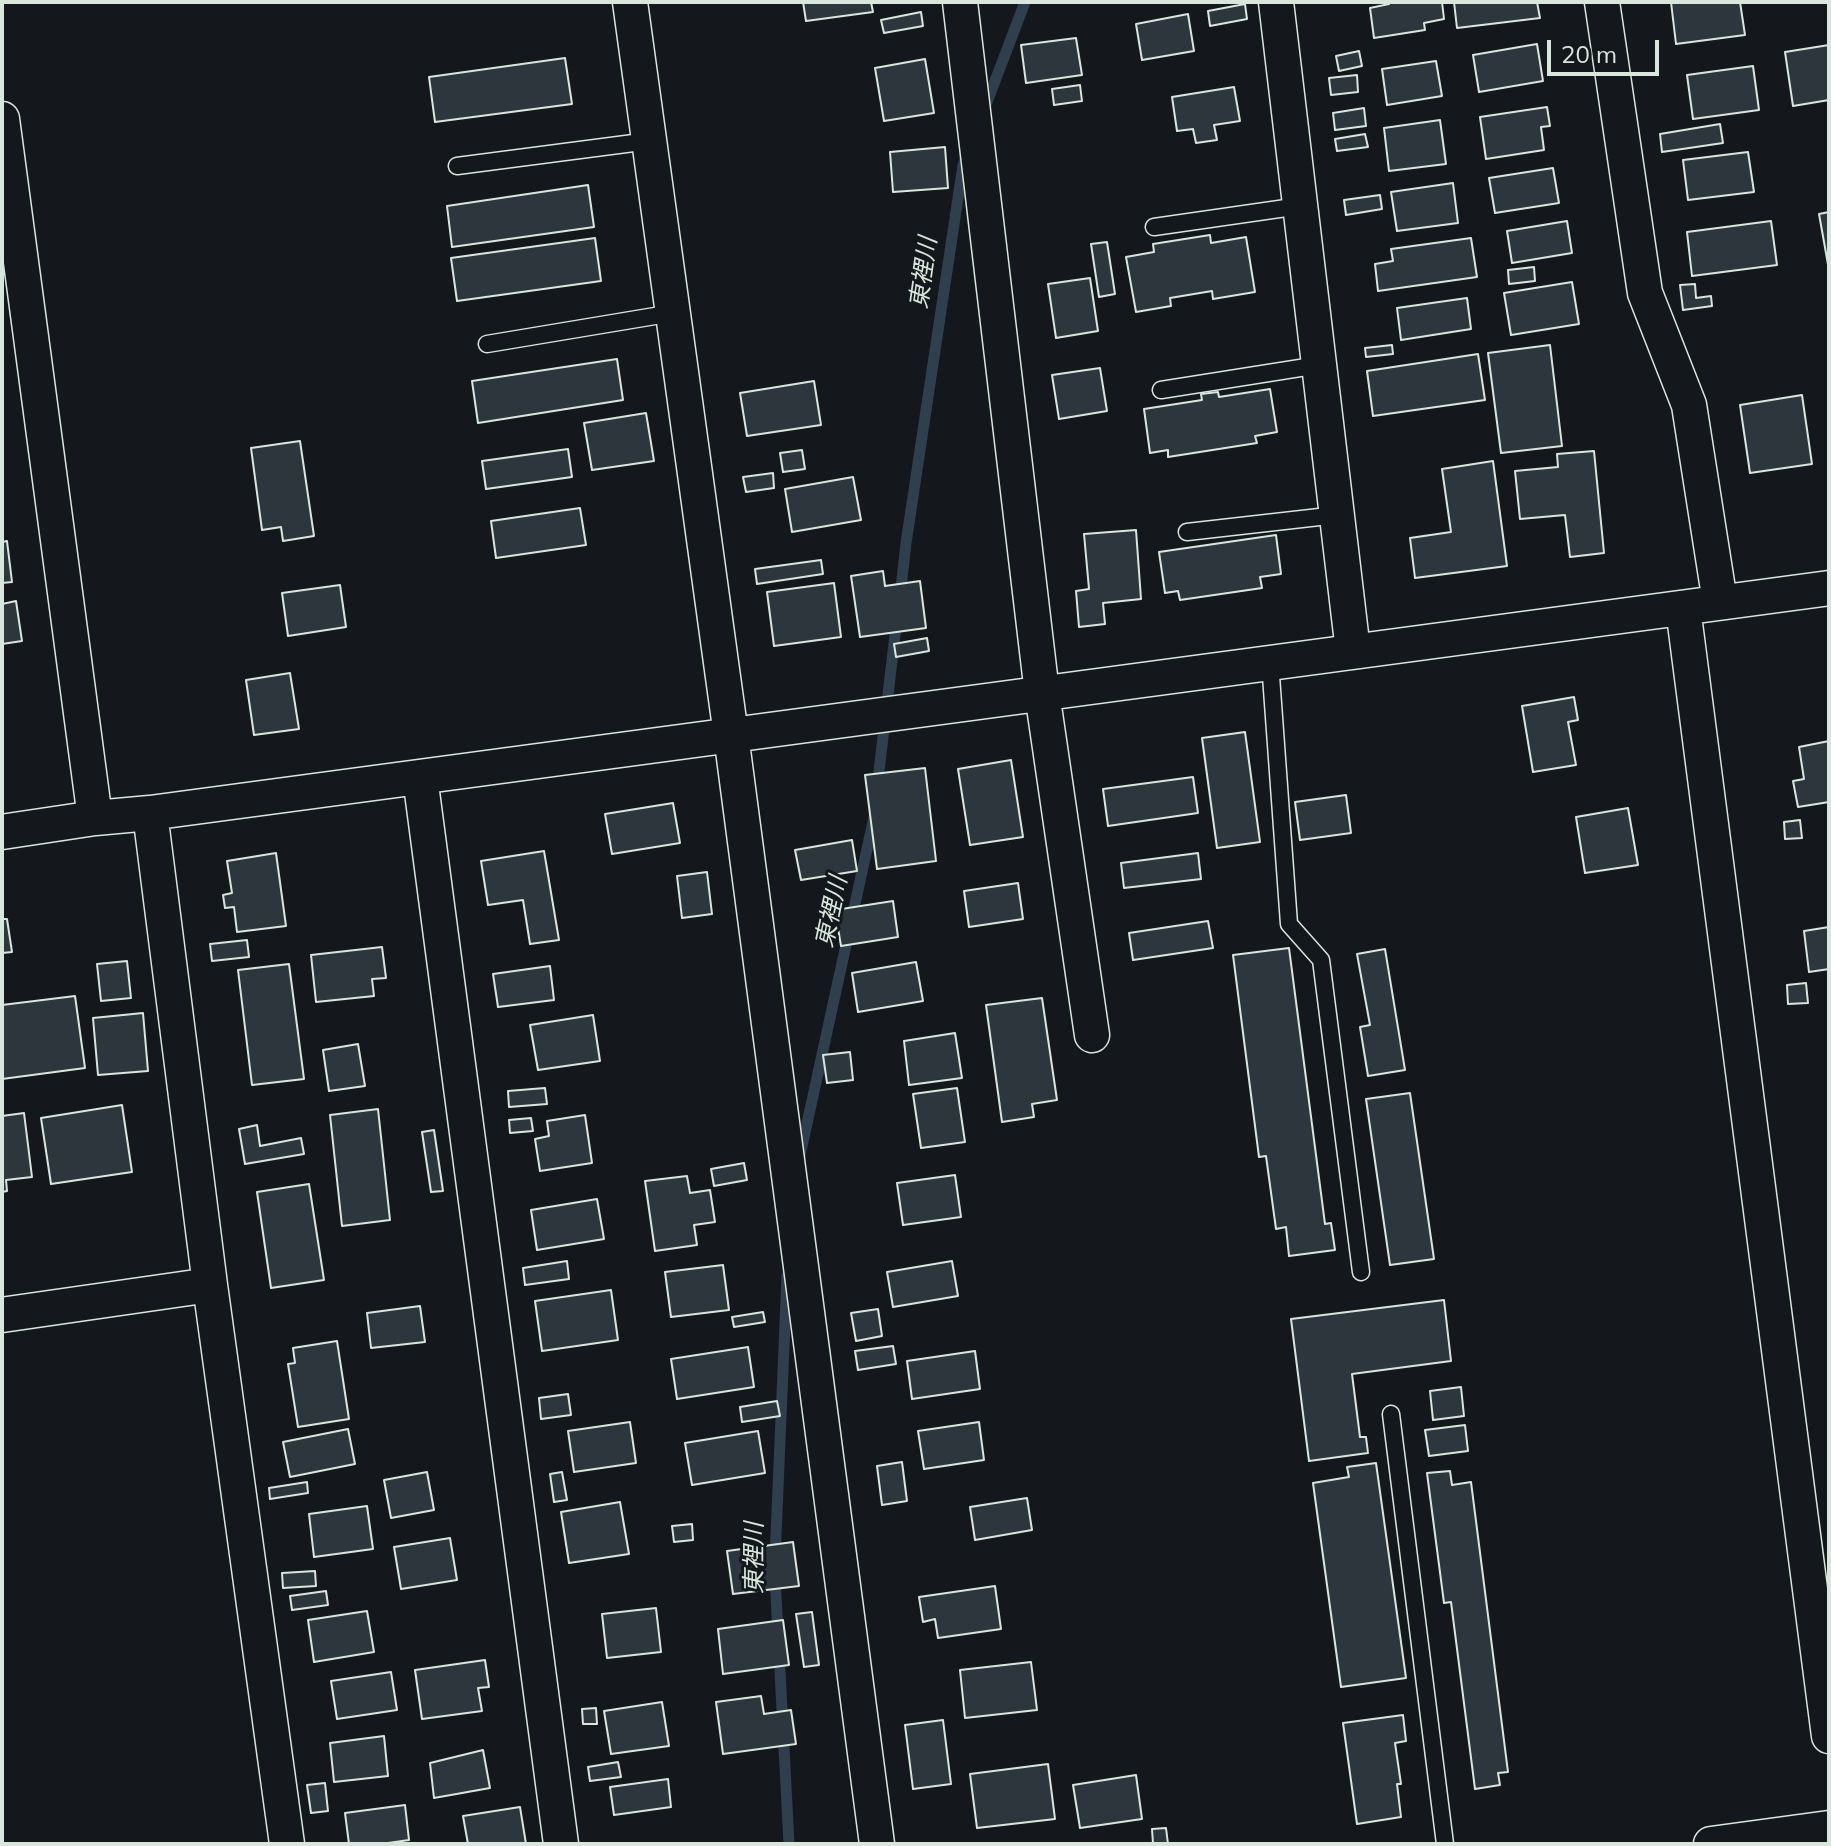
<!DOCTYPE html>
<meta charset="utf-8">
<style>
body{margin:0}
#map{position:relative;width:1831px;height:1846px;overflow:hidden;background:#14181c;font-family:Mulish,sans-serif}
canvas{display:block}
.frame{position:absolute;inset:0;border:4px solid #d8e6dc;pointer-events:none}
.scale{position:absolute;left:1547px;top:40px;width:112px;height:36px;box-sizing:border-box;border:4px solid #d8e6dc;border-top:0;padding-left:10px;font-size:24px;line-height:28px;white-space:nowrap;color:#d8e6dc;-webkit-text-stroke:6px #14181c;paint-order:stroke}
</style>
<div id="map">
<canvas width="1831" height="1846"></canvas>
<div class="frame"></div>
<div class="scale">20 m</div>
</div>
<script>
const g = document.querySelector('canvas').getContext('2d');
g.lineJoin = 'round';
function trace(path, color, width, dash) { g.strokeStyle = color; g.lineWidth = width; g.lineCap = dash ? 'butt' : 'round'; g.setLineDash(dash || []); g.stroke(path); }
function fill(path, color) { g.fillStyle = color; g.fill(path, 'evenodd'); }
function drawText(font, color, halo, rows, align = 'center') {
  g.font = font + ' Mulish,"Noto Sans JP",sans-serif'; g.lineWidth = 6; g.setLineDash([]); g.textBaseline = 'middle'; g.strokeStyle = halo; g.fillStyle = color; for (const [text, x, y, turn = 0] of rows) {
    g.save(); g.translate(x, y); g.rotate((+turn || 0) * Math.PI / 180); g.textAlign = isNaN(turn) ? turn : align; if (halo) g.strokeText(text, 0, 0); g.fillText(text, 0, 0); g.restore();
  }
}
const stream = new Path2D(`
 M984 110 1025 2
 M900 597 906 543 963 165 967 152
 M877 788 897 618
 M799 1160 874 817
 M775 1559 787 1276
 M775 1576 778 1634
 M779 1652 789 1844`);
const building = new Path2D(`
 M803 2H871L873 12 806 21Z
 M1389 2H1442L1444 19 1424 23 1425 30 1374 38 1370 8 1389 4Z
 M1454 2H1537L1540 18 1457 28Z
 M1671 2H1740L1745 35 1676 44Z
 M1245 4 1247 19 1210 26 1208 11Z
 M921 12 923 26 884 33 881 20Z
 M1188 14 1194 51 1142 60 1136 24Z
 M1076 38 1082 75 1026 83 1021 45Z
 M1537 44 1543 81 1479 92 1473 55Z
 M1829 45V100L1793 106 1785 52Z
 M1359 51 1362 66 1339 71 1336 56Z
 M565 58 572 104 435 122 429 77Z
 M925 59 934 113 884 121 875 68Z
 M1436 61 1442 96 1387 105 1382 69Z
 M1753 66 1759 110 1693 119 1687 75Z
 M1357 75 1358 92 1331 95 1329 78Z
 M1080 85 1082 101 1054 105 1052 89Z
 M1234 87 1240 121 1214 125 1217 140 1196 143 1193 129 1177 131 1172 97Z
 M1547 107 1550 126 1541 127 1544 150 1486 159 1480 117Z
 M1364 108 1366 126 1335 130 1333 113Z
 M1440 120 1446 164 1389 171 1384 128Z
 M1720 124 1723 143 1662 152 1660 134Z
 M1365 134 1368 147 1337 151 1335 139Z
 M945 147 948 188 893 192 890 152Z
 M1748 152 1754 192 1688 200 1683 160Z
 M1553 168 1559 203 1495 213 1489 178Z
 M1453 183 1458 223 1397 231 1391 192Z
 M588 185 594 227 452 247 447 206Z
 M1380 195 1382 209 1346 215 1344 200Z
 M1829 212V270L1819 214Z
 M1567 221 1572 253 1512 263 1507 231Z
 M1771 221 1777 265 1692 276 1687 232Z
 M1210 235 1211 243 1246 237 1255 292 1213 299 1212 291 1170 298 1171 306 1136 312 1126 257 1154 252 1153 244Z
 M595 238 601 281 457 301 451 258Z
 M1471 238 1477 277 1378 291 1375 264 1393 261 1391 249Z
 M1107 242 1115 294 1099 297 1091 244Z
 M1534 267 1535 281 1509 284 1508 270Z
 M1090 278 1098 331 1056 338 1048 284Z
 M1572 282 1579 324 1511 335 1504 293Z
 M1695 284 1696 298 1711 296 1712 306 1683 310 1680 285Z
 M1467 298 1471 329 1401 340 1397 308Z
 M1392 345 1393 354 1366 357 1365 348Z
 M1550 345 1562 446 1501 453 1488 353Z
 M1478 354 1485 400 1373 416 1367 371Z
 M617 359 623 400 478 423 472 381Z
 M1100 368 1107 411 1059 419 1052 375Z
 M814 381 821 425 747 436 740 393Z
 M1270 389 1277 432 1255 436 1257 443 1168 457V450L1150 453 1144 409 1202 400 1201 394 1218 392 1219 397Z
 M1802 395 1812 464 1750 473 1740 405Z
 M646 413 654 461 592 470 584 423Z
 M300 441 314 536 283 541 281 527 262 530 251 448Z
 M568 449 572 477 486 489 482 461Z
 M802 450 805 469 783 472 780 453Z
 M1594 451 1604 553 1570 557 1565 515 1520 519 1515 471 1558 467 1557 454Z
 M1493 461 1507 566 1415 578 1410 538 1451 532 1442 469Z
 M773 473 774 488 746 492 743 477Z
 M853 477 861 520 792 532 785 489Z
 M580 508 586 545 496 558 491 521Z
 M1136 530 1141 599 1103 603 1105 624 1079 627 1076 591 1089 589 1084 534Z
 M1276 535 1281 574 1260 577 1262 588 1180 600 1178 591 1165 593 1159 552Z
 M7 541 12 582 2 583V542Z
 M821 560 823 574 757 584 755 569Z
 M883 571 885 586 920 581 926 628 860 637 851 576Z
 M834 583 841 637 774 646 767 592Z
 M340 585 346 627 288 636 282 593Z
 M16 601 22 641 2 644V604Z
 M927 638 929 651 896 657 894 644Z
 M290 673 299 729 254 735 246 680Z
 M1574 697 1578 720 1568 722 1576 765 1533 772 1522 706Z
 M1245 732 1260 842 1217 848 1202 738Z
 M1829 741V802L1798 807 1793 781 1804 779 1799 747Z
 M1011 760 1023 837 970 845 958 769Z
 M925 768 936 861 877 869 865 775Z
 M1193 777 1198 813 1108 826 1103 789Z
 M1346 795 1351 833 1300 840 1295 802Z
 M673 803 680 843 612 854 605 814Z
 M1628 808 1638 865 1585 873 1576 817Z
 M1800 820 1802 838 1785 839 1784 822Z
 M852 840 857 871 801 880 795 850Z
 M544 851 559 940 530 944 523 900 488 905 481 861Z
 M276 853 286 926 237 932 234 907 225 908 223 895 232 893 227 861Z
 M1198 853 1201 879 1124 888 1121 863Z
 M707 872 712 914 682 918 677 876Z
 M1018 883 1023 919 969 927 964 891Z
 M893 901 898 937 841 946 835 910Z
 M2 919H7L12 952 2 953Z
 M1208 921 1213 948 1133 960 1129 933Z
 M1829 927V969L1809 972 1804 931Z
 M247 940 249 957 212 961 210 944Z
 M382 947 386 978 372 979 374 996 316 1002 311 955Z
 M1289 948 1325 1224 1331 1223 1335 1250 1289 1256 1286 1227 1276 1229 1266 1156 1259 1157 1233 955Z
 M1385 949 1405 1070 1368 1076 1360 1027 1370 1025 1357 954Z
 M127 961 131 998 101 1001 97 964Z
 M916 962 923 1001 858 1012 852 973Z
 M289 964 304 1079 252 1085 238 970Z
 M550 966 554 1000 498 1007 493 974Z
 M1806 983 1808 1003 1788 1004 1787 985Z
 M75 996 85 1068 2 1079V1005Z
 M1042 998 1057 1100 1032 1104 1034 1117 1002 1122 986 1005Z
 M143 1013 148 1071 98 1075 93 1018Z
 M593 1015 600 1061 538 1070 530 1025Z
 M955 1033 962 1078 909 1085 904 1041Z
 M358 1044 365 1086 329 1091 323 1050Z
 M850 1052 853 1080 827 1083 823 1055Z
 M545 1088 547 1104 509 1107 508 1091Z
 M957 1088 965 1142 921 1148 913 1094Z
 M1410 1093 1434 1259 1390 1265 1366 1099Z
 M122 1105 132 1172 51 1184 41 1118Z
 M378 1109 390 1220 342 1226 330 1115Z
 M24 1113 32 1177 6 1180 7 1191 2 1192V1116Z
 M585 1115 592 1163 540 1171 535 1139 549 1136 547 1121Z
 M531 1118 533 1131 510 1133 509 1120Z
 M257 1125 260 1146 301 1138 304 1154 245 1164 239 1129Z
 M434 1130 443 1191 431 1192 422 1132Z
 M744 1163 747 1180 714 1186 711 1169Z
 M955 1175 961 1217 903 1225 897 1183Z
 M687 1176 690 1193 710 1190 715 1222 694 1225 697 1245 655 1251 645 1181Z
 M309 1184 324 1280 271 1288 257 1192Z
 M597 1199 604 1239 537 1250 531 1210Z
 M567 1261 569 1279 525 1285 523 1268Z
 M952 1261 958 1296 893 1307 887 1272Z
 M723 1265 729 1310 671 1317 665 1272Z
 M611 1290 618 1340 542 1351 535 1301Z
 M1444 1300 1451 1361 1352 1374 1360 1437H1366L1368 1453 1309 1461 1291 1319Z
 M420 1306 425 1342 371 1348 367 1313Z
 M878 1309 882 1336 856 1341 851 1313Z
 M763 1312 765 1322 734 1327 732 1317Z
 M337 1341 349 1419 298 1427 288 1364 295 1363 293 1348Z
 M893 1346 896 1364 858 1370 855 1351Z
 M748 1347 754 1387 677 1399 671 1359Z
 M975 1351 980 1389 912 1399 907 1361Z
 M1461 1387 1464 1416 1433 1420 1430 1391Z
 M568 1394 571 1415 541 1419 539 1398Z
 M777 1401 780 1416 742 1422 740 1407Z
 M630 1422 636 1463 574 1472 568 1431Z
 M979 1422 984 1460 924 1469 918 1431Z
 M1465 1425 1468 1451 1429 1456 1425 1430Z
 M348 1429 355 1464 290 1477 283 1442Z
 M758 1431 765 1473 692 1485 685 1443Z
 M902 1462 907 1501 882 1505 877 1466Z
 M1376 1463 1406 1678 1341 1687 1313 1483 1349 1477 1347 1467Z
 M1450 1471 1452 1485 1471 1482 1508 1772 1498 1773 1500 1785 1475 1789 1451 1602 1444 1603 1427 1473Z
 M427 1472 434 1510 391 1518 384 1480Z
 M562 1472 567 1500 554 1502 550 1474Z
 M307 1482 308 1493 270 1499 269 1488Z
 M1027 1498 1032 1530 975 1540 970 1507Z
 M620 1502 629 1554 569 1563 561 1512Z
 M367 1506 373 1549 314 1557 309 1514Z
 M692 1524 693 1540 674 1542 672 1526Z
 M450 1538 457 1580 401 1589 394 1547Z
 M793 1542 799 1586 733 1594 727 1551Z
 M315 1571 316 1586 283 1588 282 1573Z
 M995 1586 1001 1629 938 1638 935 1619 923 1622 919 1597Z
 M326 1591 328 1605 292 1610 290 1596Z
 M656 1608 661 1652 607 1658 602 1614Z
 M367 1611 374 1652 314 1662 308 1620Z
 M812 1612 819 1665 804 1667 796 1614Z
 M783 1620 789 1665 723 1674 718 1629Z
 M485 1660 489 1687 478 1688 482 1711 422 1719 415 1670Z
 M1031 1662 1037 1710 965 1718 960 1670Z
 M391 1672 397 1710 337 1719 331 1681Z
 M761 1696 764 1714 791 1710 796 1744 723 1754 716 1702Z
 M662 1702 669 1746 611 1754 604 1711Z
 M596 1708 597 1724H583L582 1709Z
 M1403 1715 1406 1741 1395 1743 1401 1784H1397L1401 1817 1357 1824 1343 1723Z
 M943 1720 951 1784 913 1789 905 1725Z
 M384 1736 388 1776 334 1782 330 1743Z
 M483 1750 490 1788 434 1798 430 1763Z
 M618 1762 621 1777 590 1781 588 1767Z
 M1048 1764 1055 1819 977 1828 970 1774Z
 M1136 1775 1142 1819 1080 1828 1073 1785Z
 M668 1779 671 1807 614 1815 610 1787Z
 M325 1783 328 1811 311 1813 307 1785Z
 M405 1805 409 1840 381 1844H349L345 1813Z
 M520 1807 526 1844H468L463 1816Z
 M1166 1828 1168 1844H1153L1152 1829Z`);
const service = new Path2D(`
 M457 166 649 141
 M1154 227 1300 206
 M487 344 673 313
 M1161 390 1319 365
 M1187 532 1337 515
 M1270 662 1289 924 1321 960 1361 1272
 M1391 1414 1445 1844`);
const minor = new Path2D(`
 M630 2 731 735 877 1844
 M960 2 1042 693 1092 1035
 M1276 2 1353 651
 M1602 2 1645 293 1689 405 1720 602
 M2 119 95 818
 M1683 608 1829 1736
 M420 777 561 1844
 M150 813 210 1285 287 1844
 M2 832 95 818 150 813 1829 588
 M2 1315 210 1285
 M1711 1844 1829 1828`);
const waterNames = [
 ["東裡川",924,273,-82],
 ["東裡川",832,912,-78],
 ["東裡川",755,1558,-90]
];
trace(stream, '#2f3f4d', 11);
fill(building, '#2c363c');
trace(building, '#d8e6dc', 2);
trace(service, '#d8e6dc', 19);
trace(minor, '#d8e6dc', 37);
trace(service, '#14181c', 16);
trace(minor, '#14181c', 34);
drawText('italic 24px', '#d8e6dc', '#14181c', waterNames);
</script>
